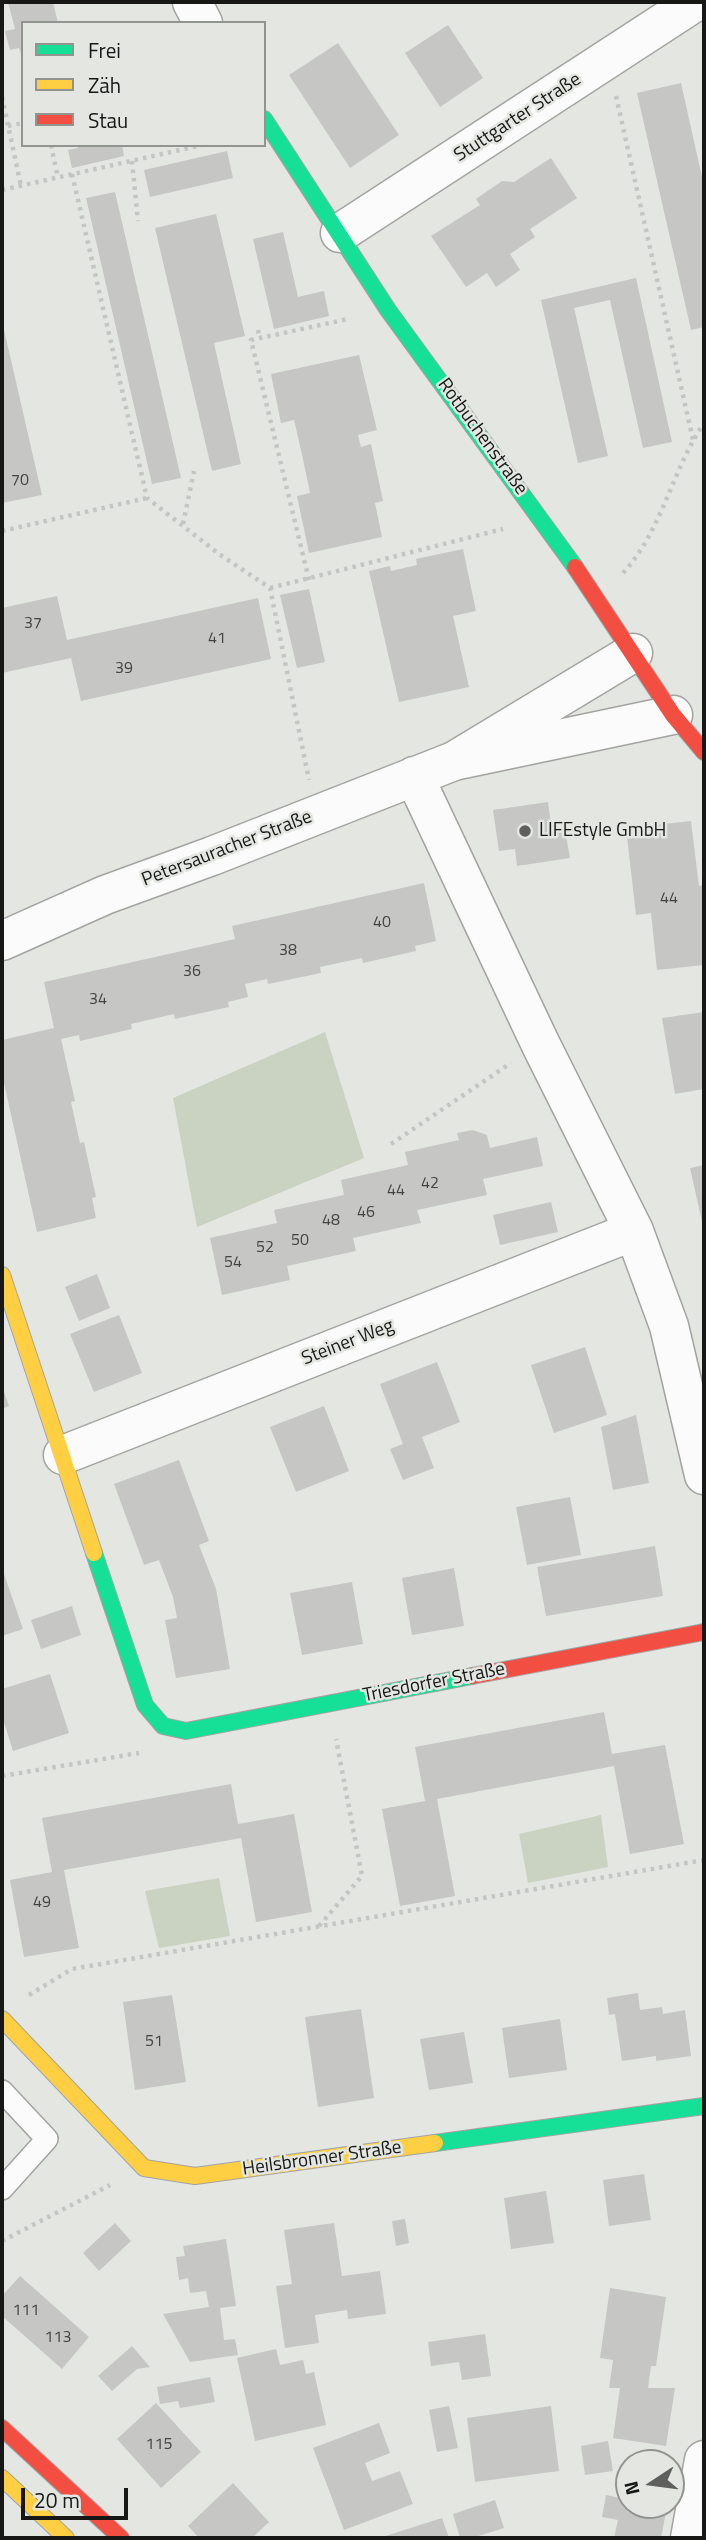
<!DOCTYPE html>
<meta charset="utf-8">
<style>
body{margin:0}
#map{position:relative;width:706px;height:2540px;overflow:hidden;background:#e4e6e2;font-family:"Titillium Web",sans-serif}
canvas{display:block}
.frame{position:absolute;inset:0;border:4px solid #171816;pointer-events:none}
.legend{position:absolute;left:21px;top:21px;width:245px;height:126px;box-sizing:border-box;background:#e4e7e1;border:2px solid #929490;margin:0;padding:9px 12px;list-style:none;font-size:21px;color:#171816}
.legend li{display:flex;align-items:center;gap:14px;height:35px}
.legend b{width:35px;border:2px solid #929490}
.north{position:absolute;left:615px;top:2449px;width:70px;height:70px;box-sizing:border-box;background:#e4e7e1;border:2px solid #929490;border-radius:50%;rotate:257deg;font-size:19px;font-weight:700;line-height:28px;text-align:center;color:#171816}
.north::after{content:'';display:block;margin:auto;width:24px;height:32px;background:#5f605d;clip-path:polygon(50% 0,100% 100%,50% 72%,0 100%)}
.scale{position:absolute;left:21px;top:2488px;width:107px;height:32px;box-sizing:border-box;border:4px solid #171816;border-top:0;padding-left:9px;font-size:21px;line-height:24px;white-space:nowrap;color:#171816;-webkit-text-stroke:5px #e4e7e1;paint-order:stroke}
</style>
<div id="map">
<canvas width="706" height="2540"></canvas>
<div class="frame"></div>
<ul class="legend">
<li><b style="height:9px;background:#16e098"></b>Frei</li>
<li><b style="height:9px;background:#ffcf43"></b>Zäh</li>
<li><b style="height:9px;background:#f24e42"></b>Stau</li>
</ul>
<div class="north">N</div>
<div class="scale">20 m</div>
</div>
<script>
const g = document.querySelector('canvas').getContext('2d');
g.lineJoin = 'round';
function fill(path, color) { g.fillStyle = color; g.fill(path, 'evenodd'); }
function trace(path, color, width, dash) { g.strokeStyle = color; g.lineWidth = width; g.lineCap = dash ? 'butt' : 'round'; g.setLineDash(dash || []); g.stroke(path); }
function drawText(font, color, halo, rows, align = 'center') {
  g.font = font + ' "Titillium Web",sans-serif'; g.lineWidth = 5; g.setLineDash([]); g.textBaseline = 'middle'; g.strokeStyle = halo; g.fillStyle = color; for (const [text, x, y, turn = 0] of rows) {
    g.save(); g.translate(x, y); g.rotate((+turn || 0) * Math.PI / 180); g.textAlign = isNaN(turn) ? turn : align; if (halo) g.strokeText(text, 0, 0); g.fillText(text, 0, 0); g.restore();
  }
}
const green = new Path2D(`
 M325 1032 364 1158 197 1227 173 1098Z
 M601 1815 608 1867 528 1883 519 1834Z
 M219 1878 230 1936 159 1948 145 1891Z`);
const building = new Path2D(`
 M8 2H53L58 23H23V60L19 48 10 50 5 31 15 29Z
 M448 25 483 78 440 107 405 53Z
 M338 43 399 135 350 168 289 75Z
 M681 83 704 186V327L691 330 637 93Z
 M77 145H122L124 156 72 168 68 150 78 148Z
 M227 151 233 178 150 197 144 170Z
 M551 158 577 198 530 229 535 237 510 254 520 270 496 287 487 273 466 287 431 236 480 205 476 199 502 181 514 182Z
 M115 192 181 478 152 484 86 198Z
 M216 214 245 336 214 343 241 464 212 471 155 228Z
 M283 232 298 297 324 291 329 316 274 329 253 239Z
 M636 278 672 442 643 448 610 300 574 308 608 456 578 463 541 300Z
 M2 321 42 495 2 503Z
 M359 355 377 430 358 435 361 447 371 444 383 501 375 503 382 537 309 553 297 496 310 493 303 459 294 420 281 423 271 374Z
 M463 549 476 611 453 616 469 687 399 702 369 571 390 566 391 571 417 565 416 559Z
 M309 589 325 662 297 668 280 595Z
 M57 596 67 640 258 598 271 659 81 701 71 658 2 673V608Z
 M548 802 552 832 565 830 570 858 517 866 515 849 499 851 493 810Z
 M691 821 699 886 704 885V965L657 970 651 913 636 915 626 828Z
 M424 883 436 941 415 946 416 951 363 963 362 958 320 967 321 973 268 984 267 979 245 984 248 997 228 1002 229 1007 175 1019 174 1014 131 1024 132 1029 80 1041 79 1035 61 1039 75 1101 71 1102 80 1143 84 1142 96 1197 92 1198 96 1218 37 1232 2 1074V1040L54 1028 44 982 235 939 232 926Z
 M704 1012V1089L675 1094 662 1018Z
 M473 1130 487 1135 490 1148 537 1137 543 1166 483 1179 487 1195 417 1210 421 1223 353 1238 356 1251 287 1266 290 1280 222 1295 210 1238 277 1223 274 1210 344 1195 341 1180 408 1165 405 1152 459 1140 457 1133Z
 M704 1165V1226H703L690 1168Z
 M551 1202 558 1232 500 1245 493 1215Z
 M97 1274 110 1308 79 1321 65 1287Z
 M119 1315 142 1373 94 1392 70 1334Z
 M585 1347 607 1415 554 1433 531 1365Z
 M437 1362 460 1422 422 1437 434 1468 403 1480 390 1449 403 1444 380 1384Z
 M2 1386 9 1406 2 1409Z
 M324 1406 349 1471 296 1492 270 1427Z
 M636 1415 649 1483 613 1490 601 1427Z
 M179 1460 209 1541 199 1545 216 1589 230 1669 176 1678 165 1620 177 1618 173 1597 159 1560 144 1565 114 1484Z
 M570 1497 581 1555 527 1565 516 1507Z
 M655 1546 663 1596 546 1616 537 1567Z
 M2 1568 23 1629 2 1636Z
 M454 1568 464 1626 412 1635 402 1578Z
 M352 1582 363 1644 302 1655 290 1593Z
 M72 1606 81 1635 41 1649 31 1620Z
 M50 1674 69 1733 13 1751 2 1716V1689Z
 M604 1712 612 1754 665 1745 684 1844 630 1854 614 1766 437 1799 455 1896 400 1906 382 1809 425 1801 415 1747Z
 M231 1784 238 1824 294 1814 312 1912 256 1922 241 1838 64 1870 79 1948 24 1957 10 1880 52 1872 42 1818Z
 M638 1993 640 2010 662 2007 663 2014 685 2010 691 2056 656 2061V2056L622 2061 615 2014 609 2015 607 1998Z
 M172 1995 186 2082 135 2090 123 2002Z
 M361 2009 374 2098 318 2107 305 2017Z
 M560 2019 567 2070 509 2078 502 2028Z
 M464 2032 473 2083 429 2090 420 2039Z
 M644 2174 651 2220 609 2226 603 2180Z
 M546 2191 554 2243 511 2249 504 2198Z
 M405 2219 409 2243 396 2246 392 2221Z
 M115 2223 131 2241 99 2271 83 2253Z
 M334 2223 342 2276 380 2271 386 2314 348 2319 347 2310 315 2315 319 2343 285 2348 276 2286 292 2284 284 2230Z
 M226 2239 236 2306 220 2308 224 2340 235 2339 238 2355 190 2362 163 2314 209 2307 206 2291 190 2293 188 2278 179 2280 176 2257 185 2256 183 2246Z
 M20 2276 89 2337 62 2369 2 2316V2296Z
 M610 2288 666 2297 656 2366H651L648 2388H675L666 2446 613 2438 620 2388H609L613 2360 600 2358Z
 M485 2334 491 2376 462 2380 459 2362 431 2366 428 2342Z
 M132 2346 150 2367 137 2369 112 2391 98 2376Z
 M276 2349 280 2365 303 2360 306 2374 314 2372 326 2425 255 2441 237 2358Z
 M210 2377 215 2402 180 2408 178 2401 160 2404 157 2387Z
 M156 2403 201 2452 161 2488 117 2439Z
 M449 2406 458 2448 437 2452 429 2410Z
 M551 2406 559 2471 475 2482 467 2418Z
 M379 2423 390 2453 365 2463 372 2481 400 2471 413 2504 344 2530 313 2448Z
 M608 2441 613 2471 585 2475 581 2446Z
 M233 2483 269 2522 252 2538H199L188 2526Z
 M606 2495 629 2500V2505L667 2507 661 2538H614L618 2520 602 2517Z
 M495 2500 504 2528 472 2538H460L453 2514Z
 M442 2518 449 2538H379Z`);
const path = new Path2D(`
 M616 96 693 440
 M2 97 21 186
 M8 126 23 123
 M51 145 58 178
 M132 161 138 221
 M72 174 147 498 219 554 270 588 309 780
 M2 190 202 145
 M258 330 260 338
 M183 524 194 471
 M2 531 147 498
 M623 573C662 531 672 470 704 423
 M309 580 251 340 348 319
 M270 588 503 529
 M391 1144 511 1063
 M2 1776 139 1753
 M319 1926 362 1876 336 1739
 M29 1995 72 1969 704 1860
 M2 2241 110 2185`);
const lane = new Path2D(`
 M2 2091 47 2139 2 2189`);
const street = new Path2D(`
 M192 2 203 23
 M340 233 695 2
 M633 653 454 761 673 715
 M414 776 540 1043 634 1231 669 1326 704 1475
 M2 941 105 895 212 856 454 761
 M63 1455 634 1231
 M690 2538 704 2460`);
const fast = new Path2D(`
 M264 119 388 310 575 567
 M94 1553 145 1705 163 1726 186 1731 472 1676
 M435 2143 704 2106`);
const slow = new Path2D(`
 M2 1275 94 1553
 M2 2019 144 2168 195 2176 435 2143
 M2 2478 66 2538`);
const jam = new Path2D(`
 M575 567 673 715 704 752
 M472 1676 704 1632
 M2 2428 121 2538`);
const markers = [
 [525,831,7,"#5f605d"]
];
const numberNames = [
 ["70",20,481],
 ["37",33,624],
 ["41",217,639],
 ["39",124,669],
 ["44",669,899],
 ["40",382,923],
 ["38",288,951],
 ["36",192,972],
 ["34",98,1000],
 ["42",430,1184],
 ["44",396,1191],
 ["46",366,1213],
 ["48",331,1221],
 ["50",300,1241],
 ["52",265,1248],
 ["54",233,1263],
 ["49",42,1903],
 ["51",154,2042],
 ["111",26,2311],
 ["113",58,2338],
 ["115",159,2445]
];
const streetNames = [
 ["Stuttgarter Straße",518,118,-33],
 ["Rotbuchenstraße",482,437,54],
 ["Petersauracher Straße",227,849,-21],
 ["Steiner Weg",348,1343,-21],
 ["Triesdorfer Straße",434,1683,-11],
 ["Heilsbronner Straße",322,2159,-8]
];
const poiNames = [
 ["LIFEstyle GmbH",539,831]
];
fill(green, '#cad2c2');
fill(building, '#c6c7c5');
trace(lane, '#a3a4a2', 24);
trace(street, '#a3a4a2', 41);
trace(fast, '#a3a4a2', 18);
trace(slow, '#a3a4a2', 18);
trace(jam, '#a3a4a2', 18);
trace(path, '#c5c6c4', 4.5, [3.5, 5]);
trace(lane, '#fbfbfb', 21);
trace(street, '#fbfbfb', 38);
trace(fast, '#16e098', 16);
trace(slow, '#ffcf43', 16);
trace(jam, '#f24e42', 16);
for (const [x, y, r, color] of markers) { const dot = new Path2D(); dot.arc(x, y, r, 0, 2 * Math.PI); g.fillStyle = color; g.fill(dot); trace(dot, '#e4e7e1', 2.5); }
drawText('16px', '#434442', null, numberNames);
drawText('19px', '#171816', '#e4e7e1', streetNames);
drawText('19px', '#171816', '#e4e7e1', poiNames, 'left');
</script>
